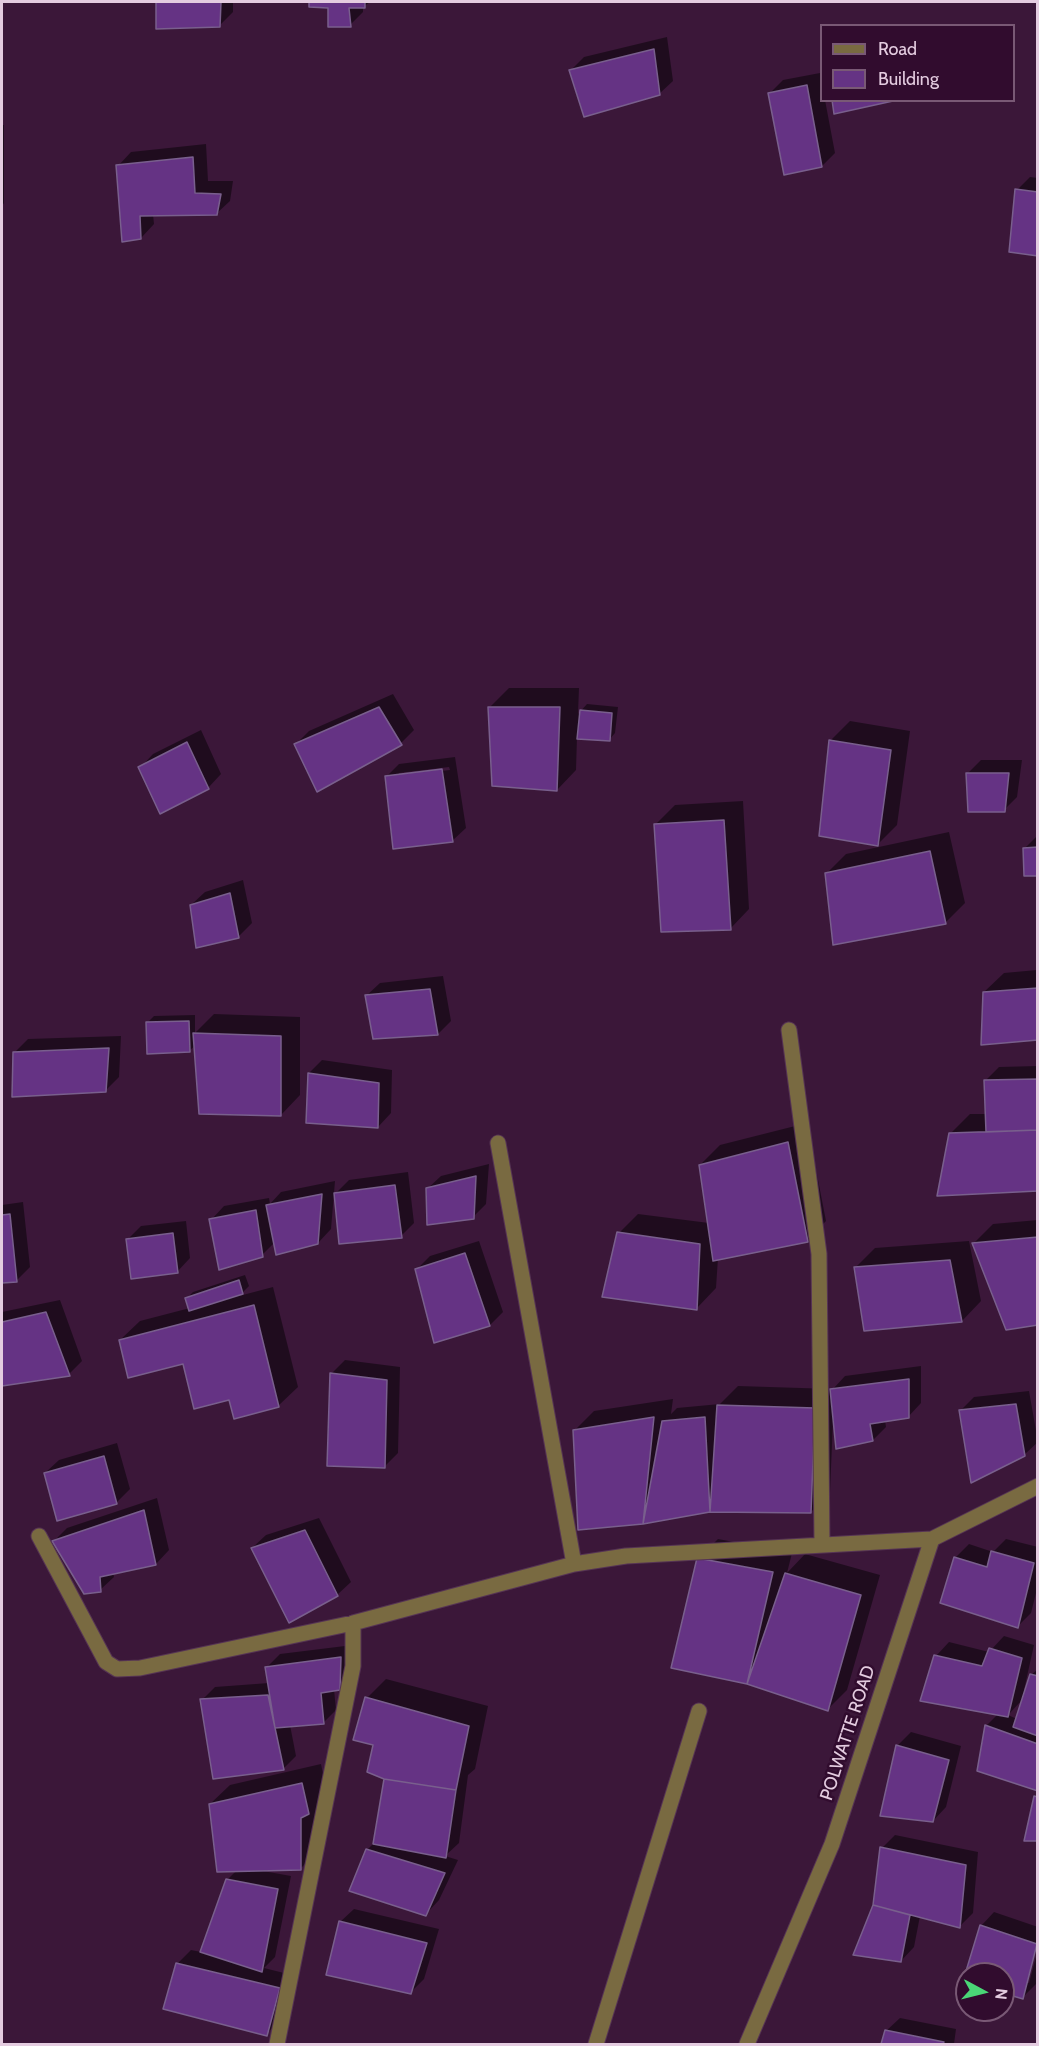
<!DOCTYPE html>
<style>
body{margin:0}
#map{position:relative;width:1039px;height:2046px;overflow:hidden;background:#3b1739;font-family:Cabin,sans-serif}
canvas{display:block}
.frame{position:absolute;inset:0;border:3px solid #e4cce0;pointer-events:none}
.legend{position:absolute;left:820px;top:24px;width:195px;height:78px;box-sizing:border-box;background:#310c2e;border:2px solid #795975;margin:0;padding:8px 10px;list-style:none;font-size:18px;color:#e4cce0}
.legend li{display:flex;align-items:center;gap:12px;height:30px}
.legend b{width:30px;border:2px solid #795975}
.north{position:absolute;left:955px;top:1962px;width:60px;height:60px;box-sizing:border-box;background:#310c2e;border:2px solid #795975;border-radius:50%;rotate:97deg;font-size:16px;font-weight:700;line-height:24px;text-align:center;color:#e4cce0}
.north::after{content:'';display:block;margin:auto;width:21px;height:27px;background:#4ad777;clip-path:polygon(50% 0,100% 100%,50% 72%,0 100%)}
</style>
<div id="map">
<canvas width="1039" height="2046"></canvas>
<div class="frame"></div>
<ul class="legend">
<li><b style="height:8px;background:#796a41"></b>Road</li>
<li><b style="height:16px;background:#653384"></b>Building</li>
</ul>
<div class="north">N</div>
</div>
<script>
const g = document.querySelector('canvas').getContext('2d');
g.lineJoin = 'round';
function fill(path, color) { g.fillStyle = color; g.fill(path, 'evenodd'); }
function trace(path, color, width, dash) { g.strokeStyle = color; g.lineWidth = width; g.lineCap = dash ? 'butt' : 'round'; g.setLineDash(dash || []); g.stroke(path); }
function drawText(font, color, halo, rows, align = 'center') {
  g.font = font + ' Cabin,sans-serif'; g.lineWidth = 5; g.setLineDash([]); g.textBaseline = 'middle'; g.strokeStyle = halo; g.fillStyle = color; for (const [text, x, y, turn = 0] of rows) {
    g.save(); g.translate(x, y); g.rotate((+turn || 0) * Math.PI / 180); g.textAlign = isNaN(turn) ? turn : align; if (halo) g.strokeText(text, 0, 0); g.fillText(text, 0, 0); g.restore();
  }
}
const shadow = new Path2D(`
 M157 2H233V12L219 26 157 28Z
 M310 2H370L363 7V12L350 25 330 7 311 6Z
 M667 37 673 81 659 94 571 70 584 57Z
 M820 73 822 100H825L835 153 822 166 770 93 783 80Z
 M2 125H4V203L2 206Z
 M206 144 208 181H233L230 201 216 214H153L154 224 141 238 118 166 131 152Z
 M1030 177 1038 178V254L1017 190Z
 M509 688H579L578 714 587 704 618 707 615 733 609 740 577 737 576 770 557 790 489 708Z
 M393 694 414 730 401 743 296 744 309 731Z
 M850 721 910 731 897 825 878 844 830 741Z
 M201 730 221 774 208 788 140 768 153 754Z
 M455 757 466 828 452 841 386 777 399 764ZM449 767 450 770 399 776V773Z
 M981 760H1022L1017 797 1004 810 968 773Z
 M743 801 749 909 730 929 656 824 675 805Z
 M949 832 965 903 946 922 826 874 846 854Z
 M1038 835V874L1025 848Z
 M243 880 252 923 239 936 191 905 205 892Z
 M1038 964V1039L984 992 1004 973 1037 970Z
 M443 976 451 1021 438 1034 366 996 380 983Z
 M214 1014 300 1017V1095L281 1115 196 1045 189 1051 147 1023 154 1016 195 1015V1033Z
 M121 1036 119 1077 106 1090 14 1053 28 1039Z
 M322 1060 392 1070 391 1113 378 1127 309 1073Z
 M1038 1066V1189L950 1134 970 1114H987L986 1080 999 1067Z
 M807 1123 826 1221 807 1241 718 1258 716 1288 697 1308 619 1233 638 1214 709 1223 700 1165 720 1145Z
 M489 1164 486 1204 473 1217 427 1189 441 1176Z
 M408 1172 414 1223 401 1236 336 1193 349 1180Z
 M335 1181 331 1229 318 1243 275 1242 262 1255 211 1220 224 1206 269 1198 270 1204 281 1192Z
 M23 1202 30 1267 17 1280 2 1282V1205Z
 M1038 1220V1324L974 1243 993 1224Z
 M186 1221 190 1258 177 1272 128 1239 141 1226Z
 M479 1241 503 1312 490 1325 417 1269 430 1256Z
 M969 1241 981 1301 962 1321 865 1329 855 1268 875 1248Z
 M245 1275 249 1286 239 1296 273 1287 298 1387 278 1406 230 1398 185 1362 120 1340 140 1321 190 1308 187 1298 193 1292Z
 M60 1300 82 1361 69 1374 2 1384V1312Z
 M345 1360 400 1367 398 1453 385 1466 332 1373Z
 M921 1366V1403L908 1417 885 1420 886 1427 873 1440 833 1420 830 1492 811 1512 709 1510 642 1522 574 1431 594 1411 673 1399 671 1414 677 1408 720 1404 738 1386 833 1389 845 1376Z
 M1029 1391 1038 1442 1024 1455 960 1411 974 1397Z
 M117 1443 130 1489 116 1503 45 1473 59 1460Z
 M157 1498 169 1550 156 1564 113 1573 114 1577 100 1590 54 1541 67 1528Z
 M319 1518 351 1582 337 1595 252 1548 266 1535Z
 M718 1539 792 1553 787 1573 805 1554 880 1575 847 1690 828 1709 747 1683 673 1666 698 1559Z
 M1006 1539 1038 1547V1585L1031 1613 1018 1626 942 1602 956 1557 969 1544 993 1552Z
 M1004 1636 1034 1645 1024 1690 1026 1691 1031 1675 1038 1669 1037 1790 986 1726 999 1713 936 1656 949 1642 989 1652ZM1023 1699 1017 1719 1008 1715Z
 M353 1645 352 1675 339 1689H334L336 1710 323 1723 290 1725 296 1756 283 1769 202 1700 215 1687 269 1683 267 1667 280 1654Z
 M386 1679 488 1706 475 1769 468 1775 459 1843 445 1856 458 1860 439 1900 426 1914 367 1850 375 1842 386 1778 375 1744 367 1698Z
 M911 1732 961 1746 946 1807 933 1821 897 1746Z
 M321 1764 327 1793 320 1849 300 1869 263 1871 291 1876 275 1957 264 1968 292 1975 280 2021 266 2034 178 1963 191 1950 201 1952 227 1880 237 1870 210 1804 230 1785Z
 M895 1835 978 1852 973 1913 960 1926 920 1916 914 1947 901 1961 855 1953 874 1905 882 1848Z
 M354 1909 439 1929 424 1979 411 1992 340 1922Z
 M994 1912 1038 1927V1937L1026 1983H1029L1038 1949V1979L1036 1984 1023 1997 1003 1991V1974H967V1981L965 1980 981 1926Z
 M900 2018 956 2029 954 2044H883L886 2031Z`);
const building = new Path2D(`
 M156 2H221L220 27 156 29Z
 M309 2H365V8H349L351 27H328V8L309 7Z
 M654 49 660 95 584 117 569 70Z
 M807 85 822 167 784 175 768 93Z
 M832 100H893V101L834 114Z
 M193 157 195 193 221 194 217 215 140 216 141 239 122 242 116 165Z
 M1015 189 1038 192V256L1009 252Z
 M379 707 402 745 317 792 294 744Z
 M488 707H560L557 791 492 786Z
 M580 710 612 713 610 741 577 739Z
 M829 740 891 750 878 846 819 836Z
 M187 742 209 789 160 814 138 767Z
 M442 769 453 842 393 849 385 776Z
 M966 773H1009L1005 812H968Z
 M724 820 731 930 661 932 654 824Z
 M1038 847V876H1024L1023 848Z
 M930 851 946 924 833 945 825 873Z
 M230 893 239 938 196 948 190 905Z
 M1038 988V1040L981 1045 983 992Z
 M430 989 438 1035 373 1039 365 995Z
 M189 1021 190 1052 147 1054 146 1022Z
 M193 1033 281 1036V1116L199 1114Z
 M109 1048 106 1092 12 1097 13 1052Z
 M308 1073 379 1083 378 1128 306 1123Z
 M1038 1079V1130L986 1132 984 1080Z
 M1038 1130V1191L937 1196 949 1133Z
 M788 1142 808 1242 713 1261 699 1165Z
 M476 1176 474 1219 427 1225 426 1188Z
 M395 1185 402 1238 339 1244 334 1193Z
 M322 1194 318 1244 276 1255 266 1205Z
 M256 1210 263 1257 219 1270 209 1219Z
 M10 1214 17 1282 2 1283V1215Z
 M617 1232 700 1244 697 1310 602 1297Z
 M173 1233 178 1273 131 1279 126 1239Z
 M1038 1237V1325L1006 1330 972 1243Z
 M465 1253 490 1326 434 1343 415 1269Z
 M950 1260 962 1322 864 1331 854 1267Z
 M239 1280 243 1294 189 1311 185 1298Z
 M254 1305 279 1407 234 1419 229 1400 194 1409 183 1364 128 1378 119 1340Z
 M46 1312 70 1376 2 1386V1322Z
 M330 1373 387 1380 385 1468 327 1466Z
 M909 1379V1418L870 1424 873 1441 836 1449 830 1389Z
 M1016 1404 1025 1456 971 1483 959 1410Z
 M717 1405 815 1408 811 1513 710 1512Z
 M654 1417 643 1524 578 1530 573 1430Z
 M705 1417 710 1512 643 1524 662 1421Z
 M104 1456 117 1504 57 1521 44 1473Z
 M144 1510 156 1565 100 1577 101 1592 84 1594 52 1541Z
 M305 1530 338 1596 289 1623 251 1548Z
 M991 1551 1034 1563 1018 1628 940 1603 954 1557 987 1567Z
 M697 1558 773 1572 747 1684 671 1668Z
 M785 1573 861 1595 828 1711 747 1684Z
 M989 1648 1022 1658 1008 1717 920 1701 934 1655 982 1666Z
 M341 1657 340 1690 321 1693 324 1724 275 1728 265 1667Z
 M1030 1674 1038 1676V1736L1013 1727Z
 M268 1695 284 1770 213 1779 200 1699Z
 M365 1697 469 1726 456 1790 384 1779 367 1772 373 1745 353 1740Z
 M985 1725 1038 1744V1791L977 1771Z
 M896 1745 949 1760 933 1822 880 1816Z
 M384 1779 456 1790 446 1858 373 1844Z
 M302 1783 309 1814 301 1818V1870L217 1872 209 1804Z
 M1034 1796 1038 1797V1841H1024Z
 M880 1847 966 1865 960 1928 873 1905Z
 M366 1849 445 1873 426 1916 349 1891Z
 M226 1879 278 1889 262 1972 200 1952Z
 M873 1905 910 1915 901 1962 853 1955Z
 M339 1921 427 1943 411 1994 326 1975Z
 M980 1925 1037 1944 1023 1999 1003 1993V1974H967V1983L963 1981Z
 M176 1963 280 1988 267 2036 163 2009Z
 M885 2030 944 2042 943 2044H881Z`);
const minor = new Path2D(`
 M789 1030 819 1254 822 1544
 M498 1143 574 1564
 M39 1536 106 1662 117 1669 140 1668 353 1623 574 1564 626 1556 932 1539
 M277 2044 353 1666V1623
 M596 2044 699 1711
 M747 2044 832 1844 932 1539 1038 1486`);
const streetNames = [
 ["POLWATTE ROAD",848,1733,-72]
];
fill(shadow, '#0007');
fill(building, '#653384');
trace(building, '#795f8d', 1.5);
trace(minor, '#563454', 17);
trace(minor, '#796a41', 15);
drawText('18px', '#e4cce0', '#310c2e', streetNames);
</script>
